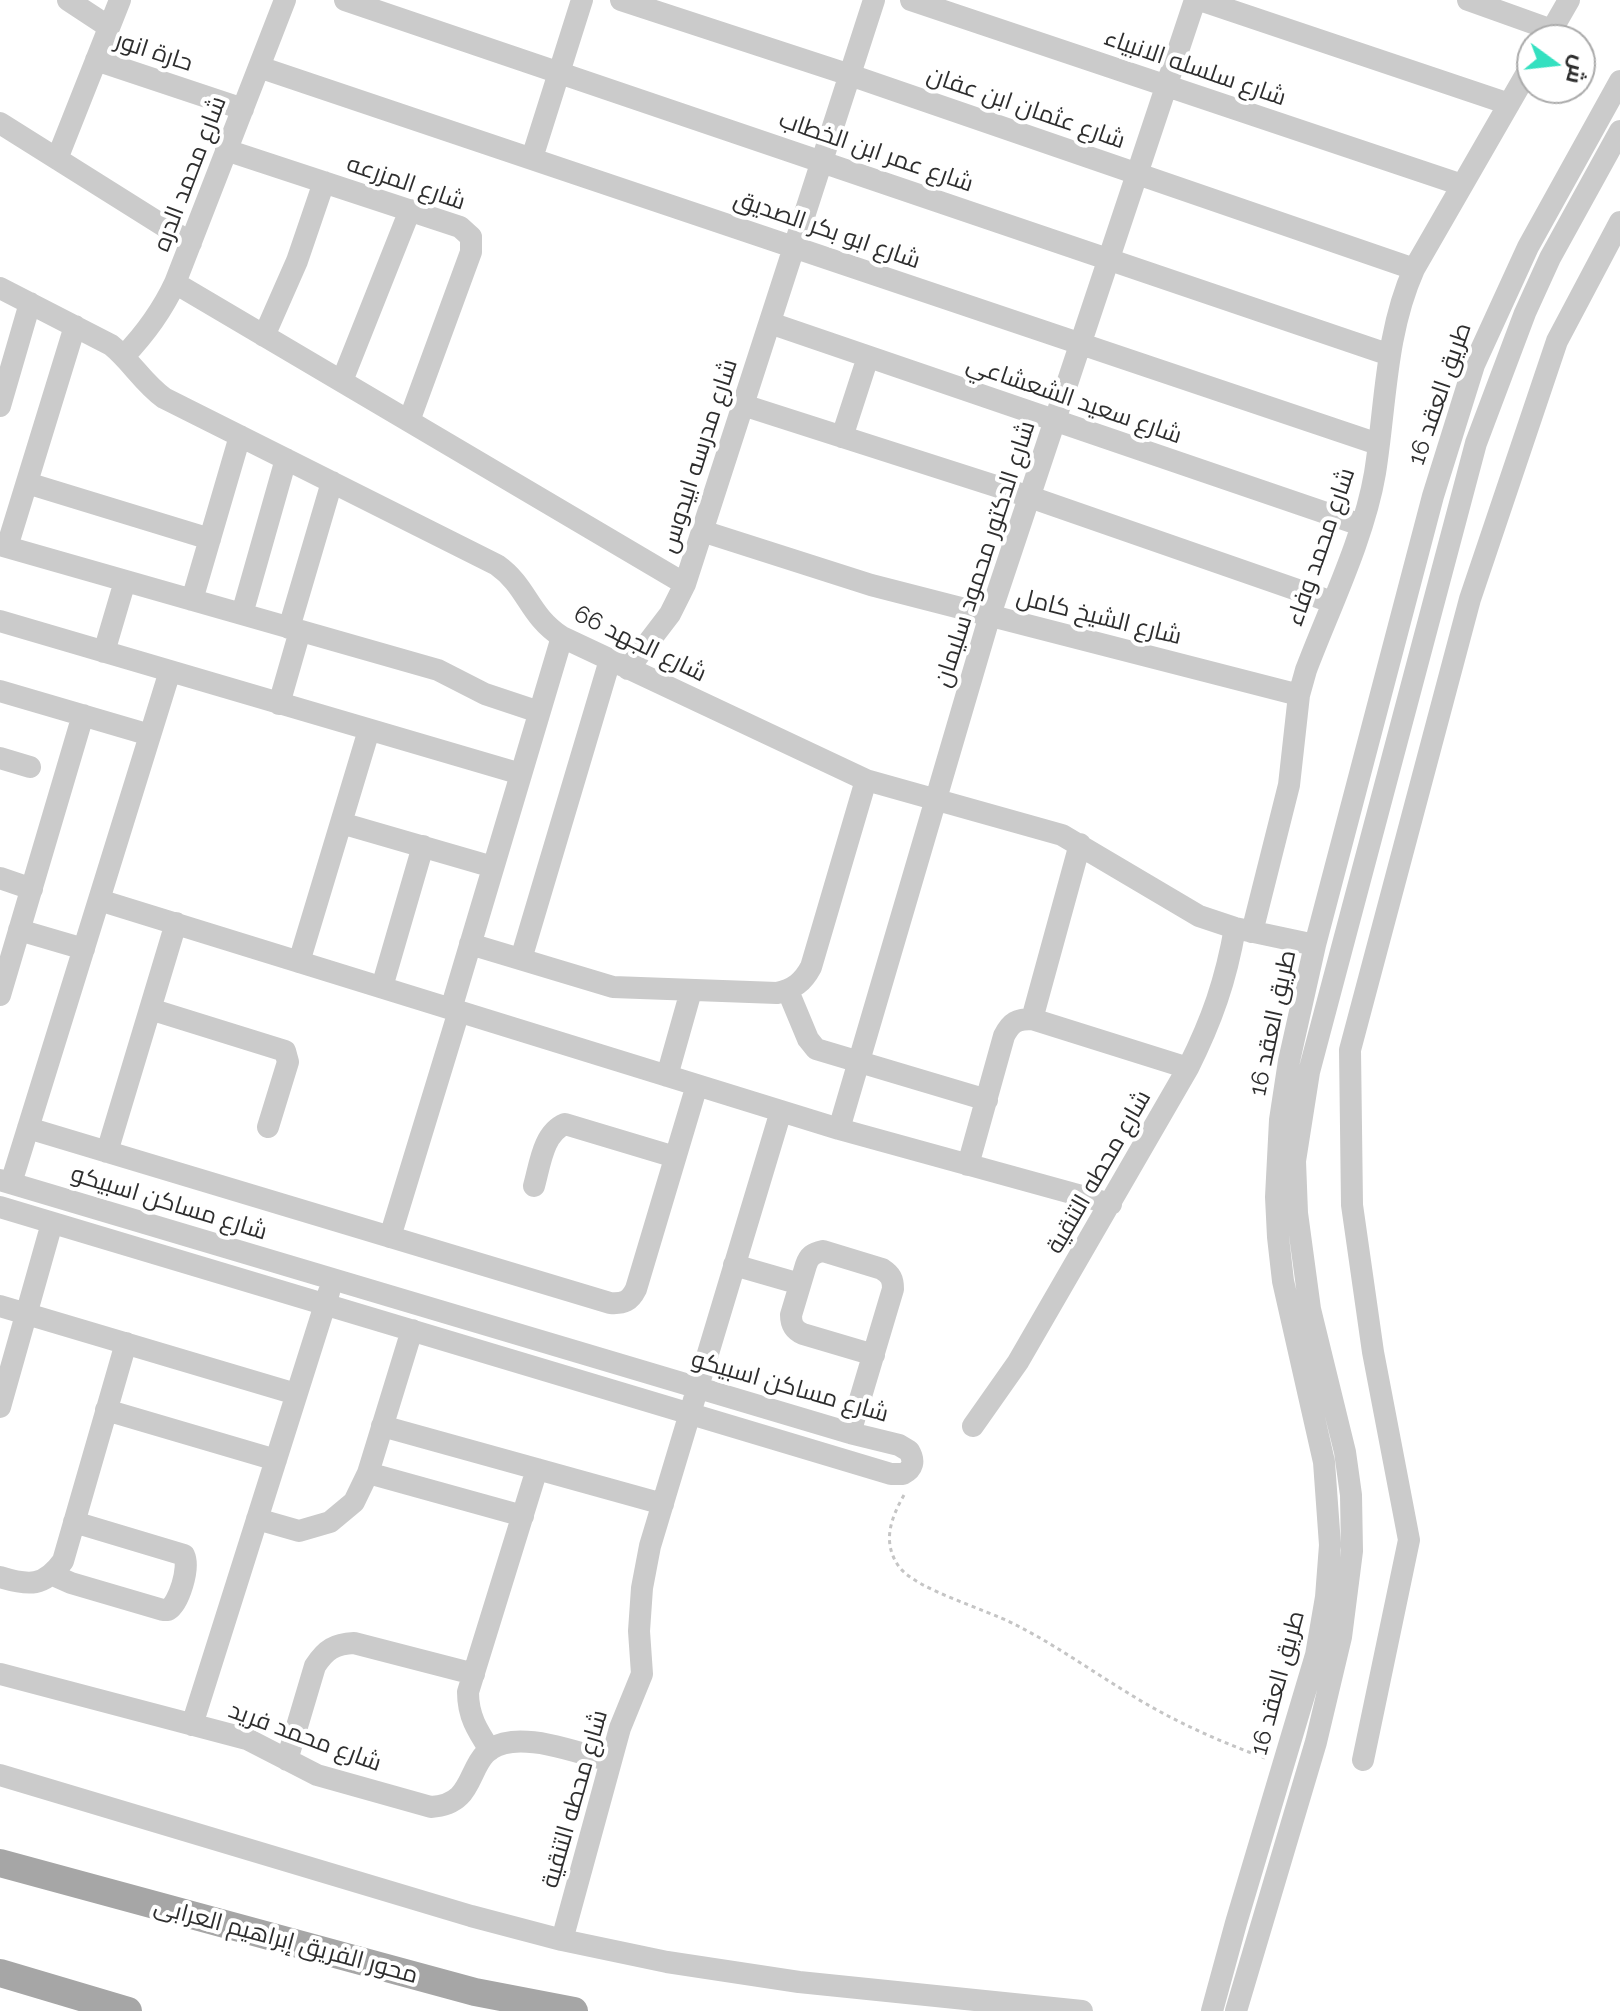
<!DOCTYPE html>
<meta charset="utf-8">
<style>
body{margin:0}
#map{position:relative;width:1620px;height:2011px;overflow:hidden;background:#fff;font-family:Raleway,Cairo,sans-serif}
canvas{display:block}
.north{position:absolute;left:1516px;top:24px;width:80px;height:80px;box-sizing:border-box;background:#fff;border:2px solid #ababab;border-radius:50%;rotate:105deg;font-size:22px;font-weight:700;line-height:32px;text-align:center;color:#2e2e2e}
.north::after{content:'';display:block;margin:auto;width:28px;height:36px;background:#34e0c0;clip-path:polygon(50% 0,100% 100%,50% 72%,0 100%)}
</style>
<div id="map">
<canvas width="1620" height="2011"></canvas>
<div class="north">ش</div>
</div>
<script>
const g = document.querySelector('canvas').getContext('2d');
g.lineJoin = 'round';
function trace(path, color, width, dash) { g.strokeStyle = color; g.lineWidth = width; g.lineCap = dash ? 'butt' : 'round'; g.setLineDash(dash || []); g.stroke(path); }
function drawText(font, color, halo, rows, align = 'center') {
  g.font = font + ' Raleway,Cairo,sans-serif'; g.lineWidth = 8; g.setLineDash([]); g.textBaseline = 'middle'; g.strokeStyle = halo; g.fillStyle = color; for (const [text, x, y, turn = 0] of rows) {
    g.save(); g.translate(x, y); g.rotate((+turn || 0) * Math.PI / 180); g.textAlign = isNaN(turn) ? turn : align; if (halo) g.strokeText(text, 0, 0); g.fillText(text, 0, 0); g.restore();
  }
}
const path = new Path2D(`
 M904 1495C891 1518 881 1543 900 1568 918 1590 985 1609 1014 1624 1054 1644 1090 1670 1128 1693 1171 1720 1218 1741 1265 1758`);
const minor = new Path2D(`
 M68 0 109 27
 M345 0 1390 355
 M621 0 850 75 1414 269
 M911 0 1462 185
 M1200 0 1509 104
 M1468 0 1552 30
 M1546 40 1569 0
 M96 60 243 109
 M259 67 1378 444
 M0 123 191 243
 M226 150 460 227 471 237V252L409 421
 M532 158 582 0
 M57 159 120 0
 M175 283 685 584
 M0 288 111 345C131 361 143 383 164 398L497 565C528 587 528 615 562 637L866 780 1062 835 1199 916 1235 928 1315 945
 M770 323 1361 525
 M264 336 297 261 324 182
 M124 356C146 333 162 311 175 283L285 0
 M342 381 410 210
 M743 405 1030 497 1332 602
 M0 406 30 303
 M842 437 868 357
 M27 483 210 539
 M702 531 871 585 1299 695
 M0 545 438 670 485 694 539 712
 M7 547 75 326
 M192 600 240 436
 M242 614 286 459
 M0 621 521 774
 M289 628 332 482
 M104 652 125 581
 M628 669 670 614 685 584 874 0
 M0 691 150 735
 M279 704 300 631
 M0 758 30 767
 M341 823 493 867
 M0 878 32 889
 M99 900 839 1129 1111 1204
 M19 930 84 949
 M1252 932 1289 785 1299 695 1306 670C1329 609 1364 538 1375 473 1386 404 1385 334 1414 269L1532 64
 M470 944 613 987 777 993C794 989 803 982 811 967L866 780
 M521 959 610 660
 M299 962 369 730
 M382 987 423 846
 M788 991 808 1039 816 1049 987 1100
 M0 995 83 715
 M150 1009 285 1051 288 1062 268 1127
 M451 1009 562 637
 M1032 1019 1080 844
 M667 1076 691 991
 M28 1128 610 1303C624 1304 630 1301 636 1289L697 1085
 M839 1129 990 615 1195 0
 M107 1152 176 923
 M968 1165 1004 1036C1011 1022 1017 1019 1032 1019L1188 1068
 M0 1180 850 1433 899 1445 909 1451C915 1461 913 1469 903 1474H891L0 1207
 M11 1183 170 671
 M534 1186C540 1165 543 1133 565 1124L675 1157
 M390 1237 459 1011
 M734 1265 800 1284
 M0 1306 296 1394
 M0 1407 52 1223
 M106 1410 276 1460
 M382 1426 663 1504
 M973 1426 1018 1362 1188 1068C1212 1020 1226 980 1235 928
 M850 1433 893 1289C893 1279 891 1275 882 1269L823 1251C813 1253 809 1256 806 1265L791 1315C791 1325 794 1330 803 1334L874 1355
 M368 1473 523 1516
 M257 1519 299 1531 330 1522 354 1502 368 1473 412 1330
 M53 1575 71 1583 163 1610H168C179 1603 190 1568 184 1555L74 1522
 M0 1577C29 1586 44 1587 63 1561L126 1343
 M0 1674 247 1739 317 1775 431 1807C485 1804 460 1747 512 1742 544 1739 581 1754 611 1761
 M192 1725 329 1292
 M490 1750C477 1730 468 1716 468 1692L537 1469
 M287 1760 315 1666C326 1649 335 1644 354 1643L474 1674
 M1363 1760 1409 1540 1373 1352 1352 1205 1350 1050 1470 599 1557 341 1620 222
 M0 1775 471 1916 562 1940 667 1962 799 1982 1082 2011
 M562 1940 620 1728 642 1674 639 1631 642 1588 650 1546 781 1111
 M1212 2011 1236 1923 1316 1655 1326 1597 1330 1545 1324 1462 1283 1281 1278 1237 1276 1197 1280 1120 1289 1061 1315 945 1433 496 1474 365 1528 247 1620 81
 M1236 2011 1316 1742 1341 1637 1352 1551 1351 1495 1345 1452 1310 1309 1297 1213 1295 1161 1309 1072 1476 443 1525 313 1550 258 1620 131`);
const major = new Path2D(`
 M0 1863 475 1992 574 2011
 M0 1973 128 2011`);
const streetNames = [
 ["حارة انور",154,52,18],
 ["شارع سلسله الانبياء",1195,68,19],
 ["شارع عثمان ابن عفان",1026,108,19],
 ["شارع عمر ابن الخطاب",876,152,19],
 ["شارع محمد الدره",190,174,-69],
 ["شارع المزرعه",406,183,19],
 ["شارع ابو بكر الصديق",827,230,19],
 ["طريق العقد 16",1440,394,-71],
 ["شارع سعيد الشعشاعي",1074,400,19],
 ["شارع مدرسه ابيدوس",699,456,-72],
 ["شارع محمد وفاء",1321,547,-71],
 ["شارع الدكتور محمود سليمان",985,554,-72],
 ["شارع الشيخ كامل",1099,617,14],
 ["شارع الجهد 66",640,644,26],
 ["طريق العقد 16",1273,1023,-78],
 ["شارع محطه التنقية",1099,1172,-60],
 ["شارع مساكن اسبيكو",169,1203,17],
 ["شارع مساكن اسبيكو",790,1387,16],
 ["طريق العقد 16",1278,1683,-75],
 ["شارع محمد فريد",305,1737,20],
 ["شارع محطه التنقية",575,1799,-74],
 ["محور الفريق إبراهيم العرابى",286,1941,15]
];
trace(path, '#c5c5c5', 3, [4, 4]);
trace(minor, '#cbcbcb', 22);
trace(major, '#a6a6a6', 28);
drawText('24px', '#2e2e2e', '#fff', streetNames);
</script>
